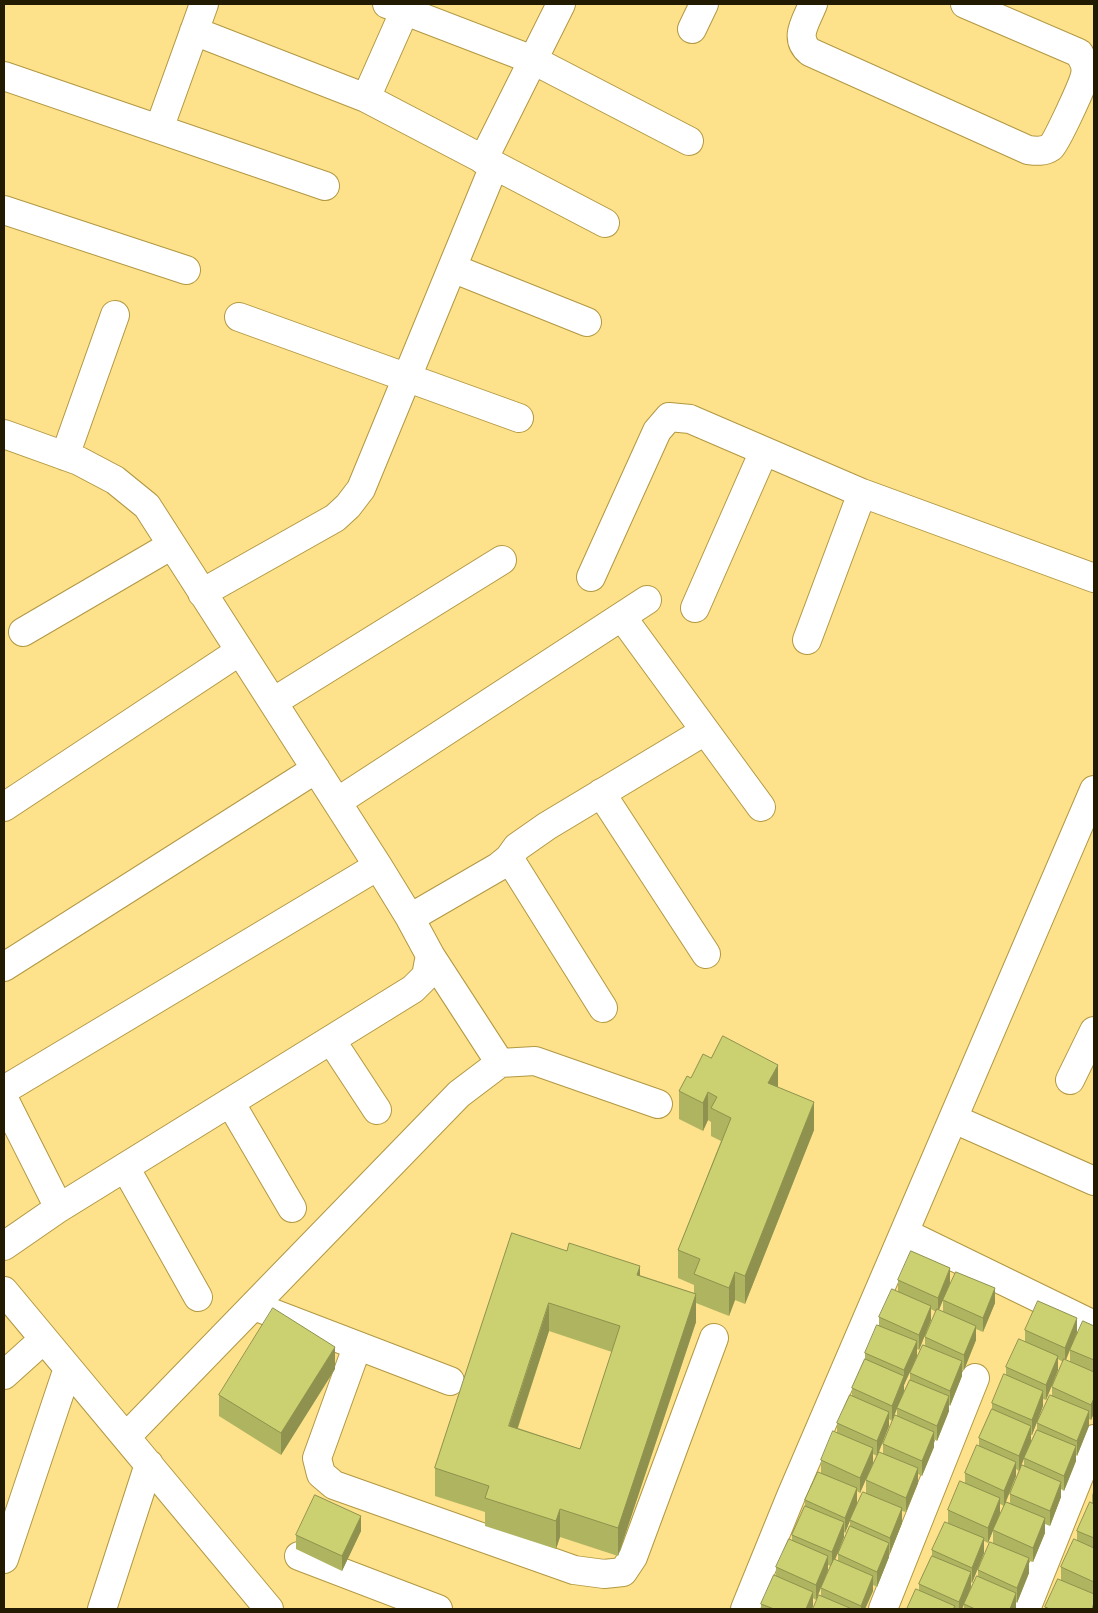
<!DOCTYPE html>
<style>
body{margin:0}
#map{position:relative;width:1098px;height:1613px;overflow:hidden;background:#fde18b;font-family:"Open Sans",sans-serif}
canvas{display:block}
.frame{position:absolute;inset:0;border:5px solid #231b01;pointer-events:none}
</style>
<div id="map">
<canvas width="1098" height="1613"></canvas>
<div class="frame"></div>
</div>
<script>
const g = document.querySelector('canvas').getContext('2d');
g.lineJoin = 'round';
function trace(path, color, width, dash) { g.strokeStyle = color; g.lineWidth = width; g.lineCap = dash ? 'butt' : 'round'; g.setLineDash(dash || []); g.stroke(path); }
function fill(path, color) { g.fillStyle = color; g.fill(path, 'evenodd'); }
const minor = new Path2D(`
 M387 4 533 60 689 141
 M813 4C806 22 793 38 810 52L1028 150C1036 151 1044 152 1051 147 1057 141 1083 85 1085 75 1087 66 1083 60 1079 53L965 4
 M692 29 704 4
 M194 31 366 98 605 223
 M4 76 325 186
 M366 98 405 10
 M159 129 204 4
 M483 160 561 4
 M4 210 186 270
 M452 268 587 322
 M239 317 519 418
 M4 434 79 461 115 480 147 506 378 866 410 918 430 955 426 976 413 989 59 1208 4 1246
 M65 456 115 315
 M591 577 657 431 669 417 690 419 862 493 1094 578
 M202 593 335 518 348 506 361 489 494 166
 M695 608 764 451
 M622 617 761 807
 M23 632 172 545
 M807 640 862 493
 M273 702 502 560
 M601 793 706 954
 M337 802 647 600
 M4 807 240 651
 M509 858 603 1008
 M410 918 498 867 509 858 517 847 547 826 705 731
 M430 955 500 1063
 M4 967 316 769
 M331 1040 377 1110
 M1070 1080 1094 1031
 M4 1090 378 866
 M4 1099 59 1208
 M230 1102 292 1208
 M954 1119 1094 1181
 M125 1167 198 1297
 M905 1233 1094 1325
 M4 1291 269 1609
 M262 1309 450 1381
 M357 1347 317 1458 321 1474 334 1485 574 1570 604 1574 623 1572 633 1557 714 1338
 M4 1375 44 1339
 M126 1437 459 1094 500 1063 535 1061 658 1104
 M299 1556 438 1609
 M4 1559 68 1368
 M102 1609 149 1464
 M745 1609 791 1496 1094 790
 M883 1609 975 1378
 M1026 1609 1094 1439`);
const wall = new Path2D(`
 M711 1058 778 1087 814 1130 745 1304 735 1300 729 1316 696 1303V1322L618 1556 560 1537 556 1549 485 1526V1512L435 1496V1468L512 1233 694 1293V1285L678 1278V1250L721 1141 711 1136V1122L708 1120 703 1131 679 1119V1091ZM549 1331 612 1352 580 1449 518 1428Z
 M898 1280 950 1283 939 1310 943 1312V1300L995 1303 983 1332 976 1329V1340L964 1370 962 1369V1376L950 1406 949 1405V1411L937 1441 934 1439V1447L922 1476 918 1474V1483L906 1512 902 1511V1523L890 1553 889 1552V1557L877 1587 873 1585V1591L865 1609H813L821 1596V1588L831 1566 828 1565V1570L816 1600 813 1598V1606L812 1609H761V1604L776 1576V1567L792 1541V1535L805 1506V1500L821 1473V1460L837 1433V1423L852 1396V1388L865 1359V1353L879 1325V1317L898 1291ZM931 1309 936 1312 925 1337V1345L910 1373V1380L897 1408V1416L883 1444V1454L879 1452 889 1426V1419L892 1421 904 1391V1385L917 1356V1349L919 1350 931 1320ZM873 1454 877 1456 866 1480V1493L850 1520V1526L838 1554V1561L835 1560 844 1537V1532L845 1533 857 1503V1491L860 1493 873 1463Z
 M1094 1326V1413L1091 1420 1089 1419V1426L1077 1456 1076 1455V1461L1064 1491 1061 1489V1497L1050 1526 1045 1524V1533L1033 1562 1029 1561V1573L1017 1603 1016 1602V1609H964V1604L978 1576V1570L993 1543V1530L1004 1506 1000 1504V1513L988 1543 984 1541V1553L972 1583 971 1582V1587L962 1609H907L919 1590V1584L932 1556V1550L948 1523V1510L965 1483V1473L979 1446V1438L992 1409V1403L1006 1375V1367L1025 1341V1330L1077 1332 1066 1360 1070 1362V1350ZM1058 1359 1063 1362 1052 1387V1395L1037 1423V1430L1024 1458V1466L1010 1494V1503L1006 1502 1016 1476V1469L1019 1471 1031 1441V1435H1032L1043 1406V1399L1046 1400 1058 1370Z
 M335 1369 281 1455 219 1416V1395Z
 M1094 1490V1609H1045V1607L1061 1580V1567L1077 1540V1531L1092 1503V1495Z
 M361 1531 342 1571 296 1549V1535Z`);
const shadedWall = new Path2D(`
 M778 1065V1093L768 1083Z
 M708 1092V1120L703 1131V1103Z
 M814 1102V1130L745 1304V1276Z
 M640 1266V1294L637 1275Z
 M950 1268V1283L938 1312V1298Z
 M735 1272V1300L729 1316V1288Z
 M995 1288V1303L983 1332V1318Z
 M696 1294V1322L618 1556V1528Z
 M549 1303V1331L509 1454V1426Z
 M931 1306V1320L919 1350V1335Z
 M1077 1318V1332L1065 1362V1348Z
 M976 1326V1340L964 1370V1355Z
 M917 1341V1356L904 1385V1370Z
 M335 1347V1369L281 1455V1433Z
 M1058 1356V1370L1046 1400V1385Z
 M962 1361V1376L950 1406V1391Z
 M904 1376V1391L892 1421V1406Z
 M1043 1391V1406L1032 1435V1420Z
 M949 1396V1411L937 1441V1426Z
 M1094 1398V1413L1091 1420V1405Z
 M1089 1411V1426L1077 1456V1441Z
 M889 1412V1426L877 1456V1441Z
 M1031 1426V1441L1019 1471V1456Z
 M934 1432V1447L922 1476V1461Z
 M1076 1446V1461L1064 1491V1476Z
 M873 1448V1463L860 1493V1478Z
 M1016 1462V1476L1004 1506V1491Z
 M918 1468V1483L906 1512V1498Z
 M1061 1482V1497L1050 1526V1511Z
 M857 1488V1503L845 1533V1518Z
 M1000 1498V1513L988 1543V1528Z
 M902 1508V1523L890 1553V1538Z
 M560 1509V1537L556 1549V1521Z
 M361 1516V1531L342 1571V1556Z
 M1045 1518V1533L1033 1562V1548Z
 M844 1522V1537L832 1567V1552Z
 M984 1538V1553L972 1583V1568Z
 M889 1543V1557L877 1587V1572Z
 M828 1556V1570L816 1600V1585Z
 M1029 1558V1573L1017 1603V1588Z
 M971 1572V1587L962 1609H959V1602Z
 M873 1576V1591L865 1609H861V1606Z
 M813 1592V1606L812 1609H806Z
 M1016 1593V1609H1010Z`);
const building = new Path2D(`
 M723 1036 778 1065 768 1083 814 1102 745 1276 735 1272 729 1288 694 1274 700 1259 678 1250 731 1118 711 1108 717 1097 708 1092 703 1103 679 1091 687 1076 691 1078 703 1054 711 1058Z
 M512 1233 567 1251 569 1243 640 1266 637 1275 696 1294 618 1528 560 1509 556 1521 485 1498 489 1486 435 1468ZM549 1303 620 1326 580 1449 509 1426Z
 M911 1251 950 1268 938 1298 898 1280Z
 M956 1272 995 1288 983 1318 943 1300Z
 M892 1289 931 1306 919 1335 879 1317Z
 M1038 1301 1077 1318 1065 1348 1025 1330Z
 M273 1308 335 1347 281 1433 219 1395Z
 M937 1309 976 1326 964 1355 925 1337Z
 M1083 1321 1094 1326V1360L1070 1350Z
 M877 1325 917 1341 904 1370 865 1353Z
 M1019 1339 1058 1356 1046 1385 1006 1367Z
 M923 1345 962 1361 950 1391 910 1373Z
 M865 1359 904 1376 892 1406 852 1388Z
 M1064 1359 1094 1372V1398L1091 1405 1052 1387Z
 M1004 1374 1043 1391 1032 1420 992 1403Z
 M910 1380 949 1396 937 1426 897 1408Z
 M850 1395 889 1412 877 1441 837 1423Z
 M1050 1395 1089 1411 1077 1441 1037 1423Z
 M992 1409 1031 1426 1019 1456 979 1438Z
 M895 1415 934 1432 922 1461 883 1444Z
 M1037 1430 1076 1446 1064 1476 1024 1458Z
 M833 1431 873 1448 860 1478 821 1460Z
 M977 1445 1016 1462 1004 1491 965 1473Z
 M879 1452 918 1468 906 1498 866 1480Z
 M1022 1465 1061 1482 1050 1511 1010 1494Z
 M818 1472 857 1488 845 1518 805 1500Z
 M960 1481 1000 1498 988 1528 948 1510Z
 M863 1492 902 1508 890 1538 850 1520Z
 M315 1495 361 1516 342 1556 296 1535Z
 M1006 1502 1045 1518 1033 1548 993 1530Z
 M1090 1502 1094 1504V1538L1077 1531Z
 M805 1506 844 1522 832 1552 792 1535Z
 M945 1522 984 1538 972 1568 932 1550Z
 M850 1526 889 1543 877 1572 838 1554Z
 M789 1539 828 1556 816 1585 776 1567Z
 M1074 1539 1094 1548V1582L1061 1567Z
 M990 1542 1029 1558 1017 1588 978 1570Z
 M932 1556 971 1572 959 1602 919 1584Z
 M834 1559 873 1576 861 1606 821 1588Z
 M774 1575 813 1592 806 1609H774L761 1604Z
 M977 1576 1016 1593 1010 1609H975L964 1604Z
 M1058 1579 1094 1594V1603L1092 1609H1050L1045 1607Z
 M916 1589 955 1606 953 1609H907Z
 M819 1595 852 1609H813Z`);
trace(minor, '#b29842', 30);
trace(minor, '#fff', 28);
fill(wall, '#afb460');
fill(shadedWall, '#8e924e');
fill(building, '#cbd170');
trace(building, '#8e924e', 1);
</script>
